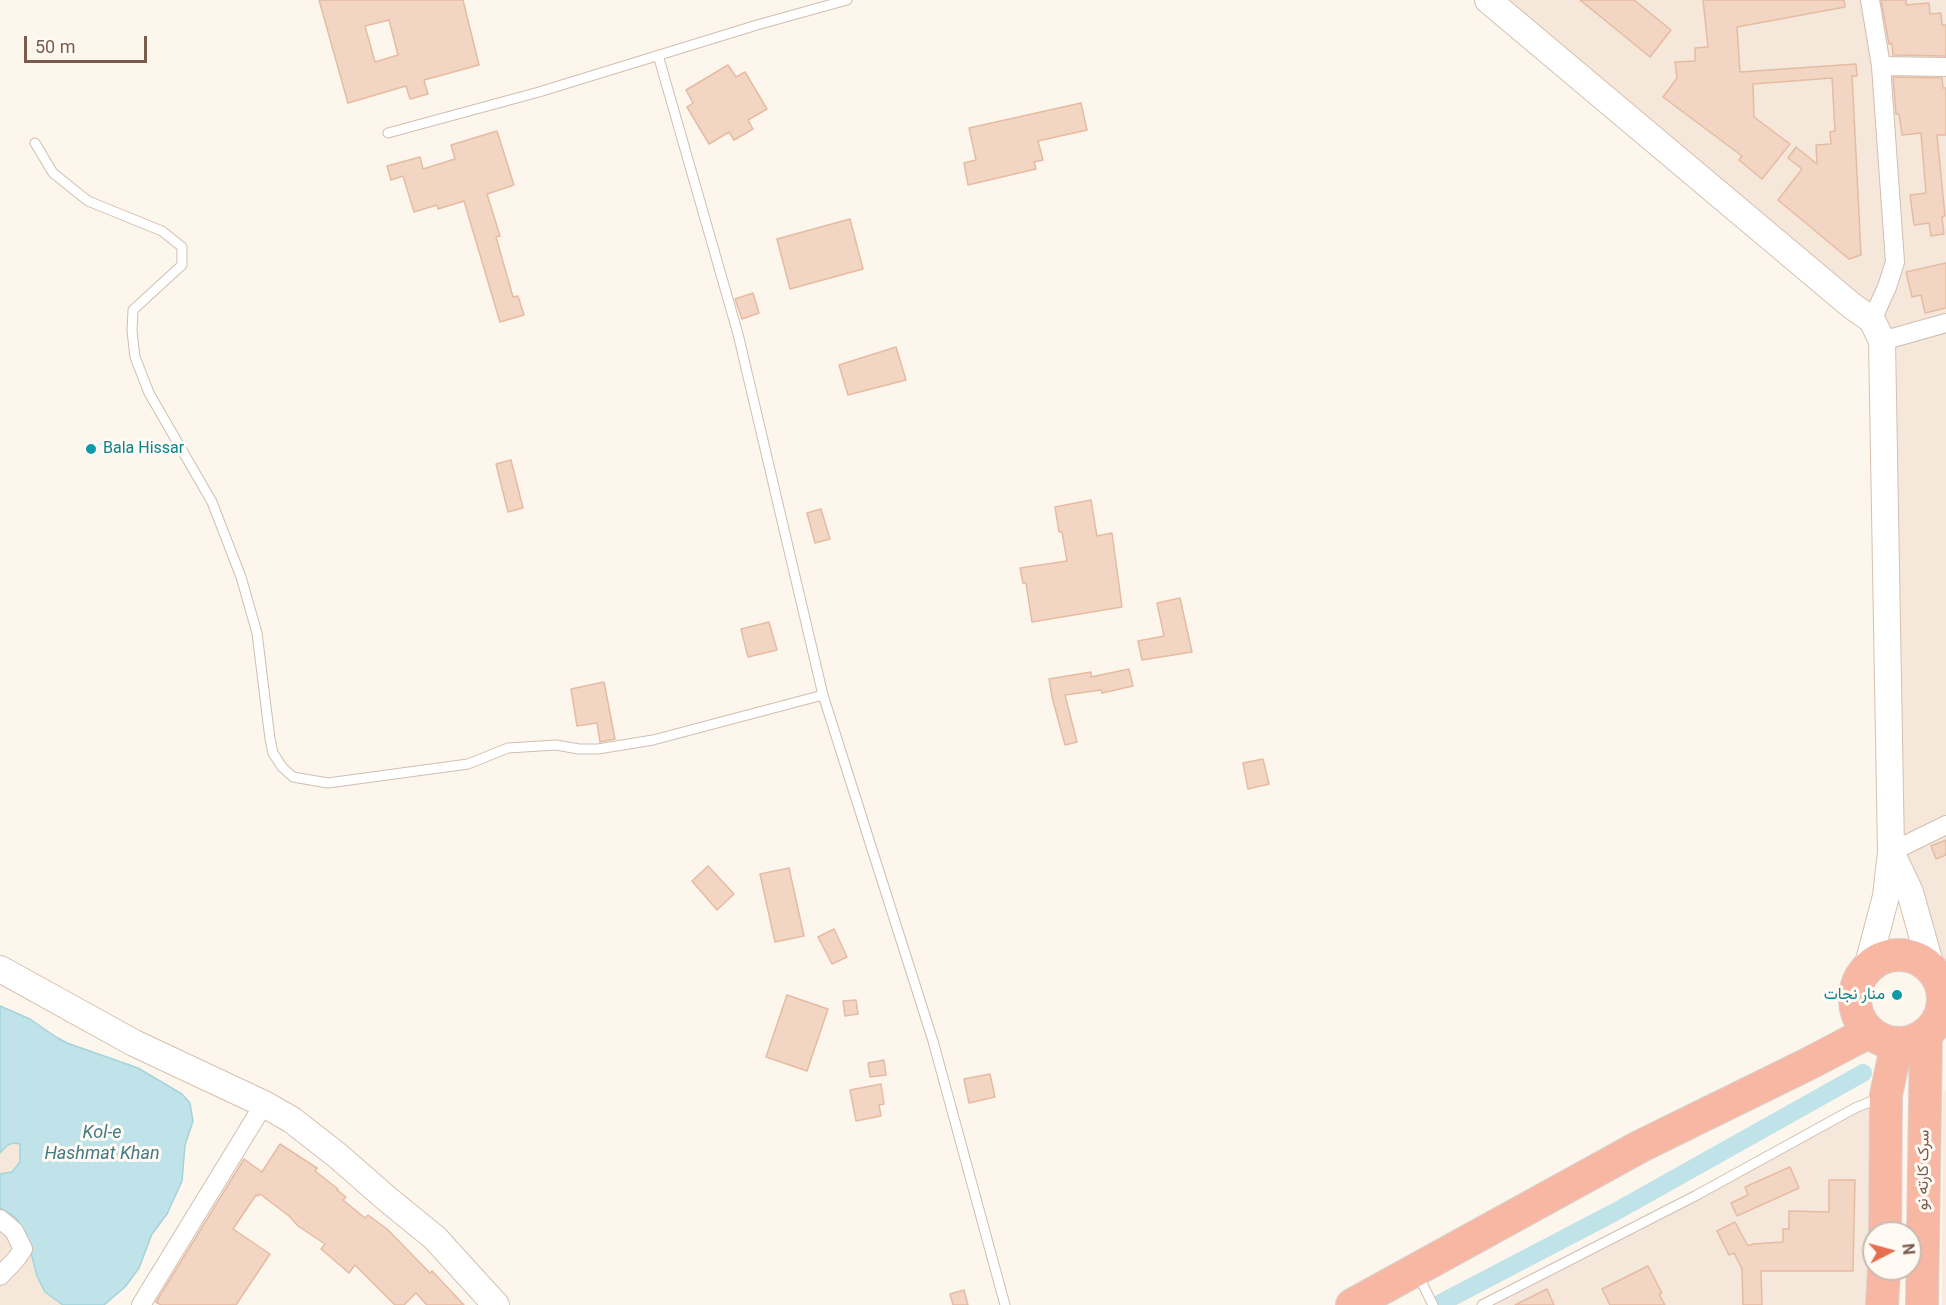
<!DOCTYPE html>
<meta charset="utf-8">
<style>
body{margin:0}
#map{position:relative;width:1946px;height:1305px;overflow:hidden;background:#fdf6ec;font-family:Roboto,sans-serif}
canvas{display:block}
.north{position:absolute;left:1862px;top:1221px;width:60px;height:60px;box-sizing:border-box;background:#fffaf3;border:2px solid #cabbb1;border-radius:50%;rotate:84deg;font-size:16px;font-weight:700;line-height:24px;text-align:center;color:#7a5c4d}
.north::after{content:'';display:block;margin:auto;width:21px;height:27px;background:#e76f51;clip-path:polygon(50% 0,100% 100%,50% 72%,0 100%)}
.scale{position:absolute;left:24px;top:36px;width:123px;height:27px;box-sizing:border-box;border:3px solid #7a5c4d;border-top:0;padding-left:8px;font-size:18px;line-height:21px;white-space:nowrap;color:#7a5c4d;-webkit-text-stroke:4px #fffaf3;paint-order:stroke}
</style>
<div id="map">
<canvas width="1946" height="1305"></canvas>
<div class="north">N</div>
<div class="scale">50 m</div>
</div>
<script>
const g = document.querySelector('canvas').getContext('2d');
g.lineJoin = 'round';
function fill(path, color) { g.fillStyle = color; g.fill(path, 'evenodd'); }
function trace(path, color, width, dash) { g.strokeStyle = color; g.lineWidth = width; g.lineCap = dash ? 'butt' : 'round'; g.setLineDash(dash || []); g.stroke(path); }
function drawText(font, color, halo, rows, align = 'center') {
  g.font = font + ' Roboto,Vazirmatn,sans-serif'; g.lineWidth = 6; g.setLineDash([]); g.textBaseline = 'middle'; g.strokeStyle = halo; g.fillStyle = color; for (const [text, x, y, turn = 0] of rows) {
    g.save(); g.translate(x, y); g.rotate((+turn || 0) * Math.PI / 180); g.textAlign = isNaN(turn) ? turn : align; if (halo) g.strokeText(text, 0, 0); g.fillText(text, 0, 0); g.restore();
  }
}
const residential = new Path2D(`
 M1488 0H1946V968L1935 973 1891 852 1882 341Z
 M1870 1106 1867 1305H1489Z
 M14 1142 20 1144V1162L12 1172 0 1174V1153L8 1144Z
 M0 1208 15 1217 26 1233 37 1276 45 1292 63 1305H0Z`);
const commercial = new Path2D(`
 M1946 1090V1305H1942L1943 1092Z`);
const water = new Path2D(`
 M0 1006 30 1019 56 1037 67 1043 138 1068 182 1094 190 1103 193 1121 185 1145 182 1181 167 1214 152 1234 139 1268 125 1287 104 1305H63L45 1292 37 1276 26 1233 15 1217 0 1208V1174L12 1172 20 1162V1144C10 1141 6 1146 0 1153Z`);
const canal = new Path2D(`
 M1437 1305 1615 1212 1863 1073`);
const building = new Path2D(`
 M319 0H463L479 65 424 80 428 94 410 99 406 86 348 103ZM389 20 398 55 375 62 365 26Z
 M1580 0H1634L1671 30 1650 57Z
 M1703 0H1844L1845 7 1737 27 1740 72 1856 64 1857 76H1852L1853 94 1861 255 1849 259 1778 200 1802 169 1788 158 1796 147 1817 164 1816 145 1831 144 1830 132 1835 131 1832 78 1753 84 1754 117 1790 144 1762 179 1739 160 1742 156 1663 97 1677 78 1675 62 1695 61V48L1708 47Z
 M1881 0H1906V5L1929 3 1930 14 1941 13 1942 25H1946V56L1893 55 1892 43 1889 44Z
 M728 65 736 77 745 72 767 109 748 120 753 129 734 140 729 132 709 144 687 107 693 103 686 90Z
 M1893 77 1942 78 1943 88H1946V135H1937L1945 216 1942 217 1944 234 1931 236 1929 223 1914 225 1910 195 1926 193 1921 133 1902 135 1899 114H1896Z
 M1081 103 1087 130 1038 141 1043 160 1034 162 1036 169 968 185 964 163 976 160 969 128Z
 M497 131 514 185 487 194 500 236 496 237 513 297 518 296 524 315 500 322 464 201 438 209 437 205 414 212 403 176 391 180 387 166 420 157 423 169 455 159 451 145Z
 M850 219 863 269 790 289 777 239Z
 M1946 263V308L1925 313 1921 295 1912 297 1906 272Z
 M753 293 759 313 742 319 735 299Z
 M896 347 906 380 848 395 839 365Z
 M511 460 523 508 508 512 496 464Z
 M1091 500 1097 536 1112 533 1122 607 1032 622 1026 583H1023L1020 568 1067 561 1062 532H1059L1055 507Z
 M821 509 830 539 815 543 807 513Z
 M1180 598 1192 652 1142 660 1138 641 1164 636 1157 603Z
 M769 622 777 650 748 657 741 629Z
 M1129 669 1133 686 1102 693 1101 690 1065 695 1077 742 1065 745 1052 697 1049 679 1091 672V677Z
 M604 682 615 739 600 742 597 723 577 726 571 689Z
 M1263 759 1269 784 1248 789 1243 763Z
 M1946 840V855L1936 859 1931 846Z
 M708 866 734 894 717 910 692 881Z
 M789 868 804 936 775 942 760 874Z
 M834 929 847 957 832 964 818 937Z
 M787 995 828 1009 807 1071 766 1057Z
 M856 1000 858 1014 845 1016 843 1001Z
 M884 1060 886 1075 870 1077 868 1063Z
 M990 1074 995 1097 969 1103 964 1079Z
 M881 1084 884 1104 879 1105 881 1116 856 1121 850 1090Z
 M280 1144 317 1168 315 1171 338 1189 337 1190 346 1197 343 1200 365 1218 368 1215 387 1229 430 1273 432 1271 464 1305H427L416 1293 404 1305H395L355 1265 349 1273 321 1249 325 1244 298 1226 289 1216 260 1194 258 1196 256 1195 233 1229 270 1254 236 1305H161L156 1302 244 1159 262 1172Z
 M1790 1167 1799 1188 1737 1216 1731 1203 1748 1195 1745 1187Z
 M1829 1180H1855L1853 1271H1761L1762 1305H1743L1742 1269 1734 1253 1729 1255 1717 1231 1735 1222 1748 1246 1753 1244 1783 1242V1229H1789V1211L1829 1212Z
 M1648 1266 1662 1293 1659 1294 1665 1305H1610L1602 1289Z
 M1547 1289 1554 1305H1515Z
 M964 1290 968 1305H953L950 1294Z`);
const lane = new Path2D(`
 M658 55 738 334 823 695 933 1041 1005 1305
 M388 133 539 92 757 25 847 0
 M35 143 53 173 88 201 162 231 182 247V265L133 310 132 331 135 357 149 393 212 502 241 577 257 633 270 739 273 753 282 767 293 777 328 783 468 764 508 748 556 745 579 749H598L653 740 823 695
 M1418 1275 1433 1305
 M1482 1305 1695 1196 1855 1108 1882 1097`);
const street = new Path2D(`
 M1870 0 1881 66 1895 262 1887 287 1872 320
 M1881 66 1946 67
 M1882 341 1946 323
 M1891 852 1946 825
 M0 1219 14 1231 23 1249 17 1258 0 1276
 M141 1305 264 1104`);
const secondary = new Path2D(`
 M1488 0 1852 306 1872 320 1882 341 1891 852 1886 896 1867 968
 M1891 852 1910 892 1931 967
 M0 969 134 1043 264 1104 292 1120 338 1156 386 1198 435 1238 496 1305`);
const highway = new Path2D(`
 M1855 999a44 44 0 1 1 88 0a44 44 0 1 1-88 0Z
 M1885 1233 1886 1095 1897 1043
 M1352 1305 1641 1146 1808 1064 1869 1032
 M1882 1305 1884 1269
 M1922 1305 1926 1035`);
const markers = [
 [91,449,6,"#0f9aa8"],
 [1897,995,6,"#0f9aa8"]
];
const cultureNames = [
 ["Bala Hissar",103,449],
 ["منار نجات",1885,995,"right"]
];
const streetNames = [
 ["سرک کارته نو",1924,1170,-89]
];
const waterNames = [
 ["Kol-e",102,1133],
 ["Hashmat Khan",102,1154]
];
fill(residential, '#f5e8da');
fill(commercial, '#fde8e0');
fill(water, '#bfe3e8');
trace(water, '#a5d3da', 1.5);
trace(canal, '#bfe3e8', 18);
fill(building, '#f3d5c3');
trace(building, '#e6bba3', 1.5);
trace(lane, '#d1beb0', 11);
trace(street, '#d1beb0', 20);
trace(secondary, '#d6c0b0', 28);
trace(highway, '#dad1cd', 34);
trace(lane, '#fff', 9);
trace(street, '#fff', 18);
trace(secondary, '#fff', 26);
trace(highway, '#f7b7a3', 32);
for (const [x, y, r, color] of markers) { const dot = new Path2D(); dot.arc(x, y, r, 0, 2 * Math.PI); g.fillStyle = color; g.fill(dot); trace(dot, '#fffaf3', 2); }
drawText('16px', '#0d838f', '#fffaf3', cultureNames, 'left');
drawText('16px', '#7a5c4d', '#fffaf3', streetNames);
drawText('italic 18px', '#437c86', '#fffaf3', waterNames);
</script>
